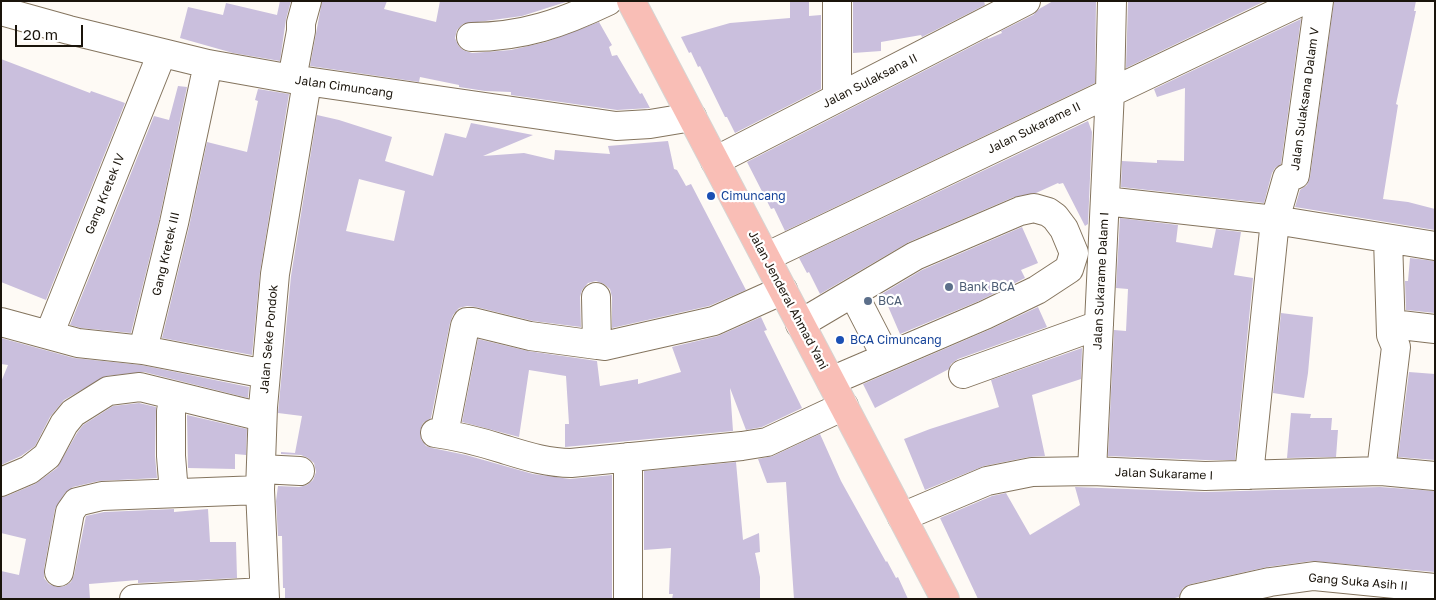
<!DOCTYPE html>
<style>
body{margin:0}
#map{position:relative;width:1436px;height:600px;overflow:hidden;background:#fefaf5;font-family:"Golos Text",sans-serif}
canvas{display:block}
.frame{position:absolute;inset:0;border:2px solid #1a140b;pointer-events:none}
.scale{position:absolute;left:15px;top:25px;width:68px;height:22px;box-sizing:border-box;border:2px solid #1a140b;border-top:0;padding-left:6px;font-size:15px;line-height:18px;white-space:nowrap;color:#1a140b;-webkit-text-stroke:4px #fff;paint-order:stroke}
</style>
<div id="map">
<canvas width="1436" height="600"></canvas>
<div class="frame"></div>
<div class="scale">20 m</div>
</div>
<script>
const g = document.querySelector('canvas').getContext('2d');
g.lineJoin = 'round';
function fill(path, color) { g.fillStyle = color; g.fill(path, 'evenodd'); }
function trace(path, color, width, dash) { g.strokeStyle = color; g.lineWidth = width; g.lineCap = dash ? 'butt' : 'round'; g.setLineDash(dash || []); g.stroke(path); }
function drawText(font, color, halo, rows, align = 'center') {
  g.font = font + ' "Golos Text",sans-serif'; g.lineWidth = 4.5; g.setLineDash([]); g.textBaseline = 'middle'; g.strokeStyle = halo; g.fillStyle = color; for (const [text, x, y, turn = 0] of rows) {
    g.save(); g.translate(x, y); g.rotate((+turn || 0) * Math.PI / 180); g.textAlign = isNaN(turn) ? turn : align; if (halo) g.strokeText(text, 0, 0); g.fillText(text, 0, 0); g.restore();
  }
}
const building = new Path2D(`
 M280 1H291L286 19 280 61 233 53 180 38 188 7 223 15 226 3 277 15Z
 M322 1H387L384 9 436 22 440 1H569L522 16 463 24 457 30 455 38 458 45 463 50 472 53 511 50 546 42 599 22 612 45 609 47 612 56 617 55 640 94 642 93 650 108 617 110 511 95V92L485 91 459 87V85L420 77 419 82 310 66Z
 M790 1H809V16L821 15V89L735 133 727 117H725L700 66 698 67 691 52 689 53 681 37 730 23 790 18Z
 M853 1H984L985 5 922 37 921 35 881 42V51L853 53Z
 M1053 1H1096L1095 83 785 231 774 208 771 209 747 162 988 38V39L1002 33 1001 31 1033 15 1039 9Z
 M1128 1H1265L1126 68Z
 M1334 1H1416L1414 11H1416L1396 104 1398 105 1383 199 1408 202 1435 209V230L1295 207 1300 190 1307 185 1310 177Z
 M1301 19 1281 164 1275 168 1272 173 1264 203 1121 187 1122 161 1157 163V160L1184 161 1185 88 1157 97 1154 89Z
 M1 59 90 93 91 91 125 103 46 300 1 282Z
 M178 86 187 87 159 220 131 333 81 328 70 325 154 116 169 120Z
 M258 89 289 94 260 272 252 355 162 338 189 227 207 142 247 152 258 101 255 100Z
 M317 115 339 120 392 137 385 161 433 176 445 133 466 138 471 123 533 135 483 156 524 153 554 160 555 150 610 154 608 146 668 141 674 169 677 170 686 186 691 184 746 290 709 306 612 328V297L610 289 604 284 596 281 588 283 582 290 580 297 581 327 533 321 476 307 467 306 459 308 453 315 450 323 431 418 423 423 420 431 421 439 426 446 432 448 466 455 533 474 570 479 612 475V599H285V588H283L282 536H278L276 501 278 486 299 487 307 485 313 480 316 472 314 463 308 458 301 455 281 454V452L295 453 302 416 278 413 291 276ZM359 179 405 191 394 241 346 231Z
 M1088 121 1092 132 1088 224 1085 226 1063 183 1059 184 1058 183 1036 193 1014 197 909 242 820 294 809 272 807 273 799 258Z
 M1120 218 1178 225 1176 242 1212 248 1216 229 1241 232 1234 275 1253 278 1235 460H1205L1108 456 1114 330 1126 331 1128 289 1116 288Z
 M1022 227 1038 263 1021 270 1025 278 979 301 900 334 884 297 882 298 880 295 922 270Z
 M1410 258 1435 261V313L1406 310 1405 281H1408Z
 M1038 307 1047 327 958 359 951 364 949 369 875 408 863 384 991 329Z
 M1281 313 1313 317 1308 373 1304 398 1273 393Z
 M761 317 767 330 764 331 802 408 762 427 746 430 730 388 733 431 565 447V424H569L566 376 529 370 519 437 462 422 478 339 528 351 597 361 600 386 638 379V384L681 372 672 347 718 336Z
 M1 338 74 358 141 365 249 387 248 398 144 372 106 376 64 400 50 417 35 446 21 456 1 465V382L8 365 1 364Z
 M1082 348 1081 379 1032 395 1045 456 1029 457 984 466 925 490 904 439 930 429 999 407 991 380Z
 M1409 372 1435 374V460L1398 457Z
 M139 403 156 407 155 456 157 478 99 481 73 487 65 493 55 509 44 569V578L49 584 57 587 65 586 71 582 74 575 86 516 104 512 174 509V512L208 509 210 542H236L237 578 138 583V580L89 584 90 599H1V571L19 575 26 539 1 533V497L7 496 35 484 57 468 77 433 83 425 113 406Z
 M1291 413 1311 414 1310 418H1332L1331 430H1338L1336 457 1287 458Z
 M187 415 247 429 246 455 235 454V469L188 468Z
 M820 434 841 481 886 562 887 561 896 578 898 577 908 599H794L786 482 767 483 758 459 773 456Z
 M736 462 743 540 759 533 760 552 755 553 760 577V599H672L673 594H669L671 548 644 550V471Z
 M1075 487 1205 492 1380 487 1435 491V572L1312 561 1267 567 1191 584 1183 588 1179 597 1171 599H978L940 518 992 496 1006 493 1030 535 1080 505Z`);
const minor = new Path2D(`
 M837 1V98
 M1 11 69 30 208 64 292 79 616 126 650 124 692 117
 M471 37C523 37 562 23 608 1
 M292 79 301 31V23L307 1
 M715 161 1026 1
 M1105 201 1275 220 1435 246
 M766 257 1302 1
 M853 293 886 357
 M596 297 597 345 604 346 714 321 783 290
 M1 322 78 343 143 350 174 223 208 64
 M800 324 915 256 1020 211 1034 208 1048 212 1055 217 1064 229 1074 253 1069 269 1037 290 985 315 831 381
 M1392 324 1435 329
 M49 335 162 53
 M143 350 266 374
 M963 374 1099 325
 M171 411V456L174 493
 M435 433C458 436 481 442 503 449 526 456 547 463 571 463L742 446 767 442 844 406
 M444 434 465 326 467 322H473L530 336 597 345
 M261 469 300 471
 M1092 471 1110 91 1112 1
 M1381 471 1396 347 1391 335 1388 239
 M1249 475 1275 220 1287 178 1295 175 1319 1
 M1 482 29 470 47 456 64 424 73 413 108 391 140 387 262 417
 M902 517 987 481 1032 472 1092 471 1205 476 1381 471 1435 476
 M59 572 70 512 77 502 102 496 260 490
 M134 599 264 592
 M265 599 260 490 263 407 275 274 307 82
 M628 599V457
 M1194 599 1270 582 1314 576 1435 588`);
const major = new Path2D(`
 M631 1 945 599`);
const markers = [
 [711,196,5,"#1a4fb4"],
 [949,287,5,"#5c6f8a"],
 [868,301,5,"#5c6f8a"],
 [840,340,5,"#1a4fb4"]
];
const streetNames = [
 ["Jalan Sulaksana II",870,81,-27],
 ["Jalan Cimuncang",344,87,8],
 ["Jalan Sulaksana Dalam V",1305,99,-82],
 ["Jalan Sukarame II",1034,128,-26],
 ["Gang Kretek IV",105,194,-68],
 ["Gang Kretek III",166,254,-77],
 ["Jalan Sukarame Dalam I",1101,281,-87],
 ["Jalan Jenderal Ahmad Yani",788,300,62],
 ["Jalan Seke Pondok",269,339,-85],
 ["Jalan Sukarame I",1164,474,2],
 ["Gang Suka Asih II",1358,582,5]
];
const transitNames = [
 ["Cimuncang",721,196],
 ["BCA Cimuncang",850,340]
];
const serviceNames = [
 ["Bank BCA",959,287],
 ["BCA",878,301]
];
fill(building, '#cabfdd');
trace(minor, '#84745e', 30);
trace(major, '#d6d5d3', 30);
trace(minor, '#fff', 28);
trace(major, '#f9beb6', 28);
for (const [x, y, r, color] of markers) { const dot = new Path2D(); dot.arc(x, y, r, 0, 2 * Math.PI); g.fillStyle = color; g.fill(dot); trace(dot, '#fff', 2); }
drawText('12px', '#1a140b', '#fff', streetNames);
drawText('12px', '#164399', '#fff', transitNames, 'left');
drawText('12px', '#4e5e75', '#fff', serviceNames, 'left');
</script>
